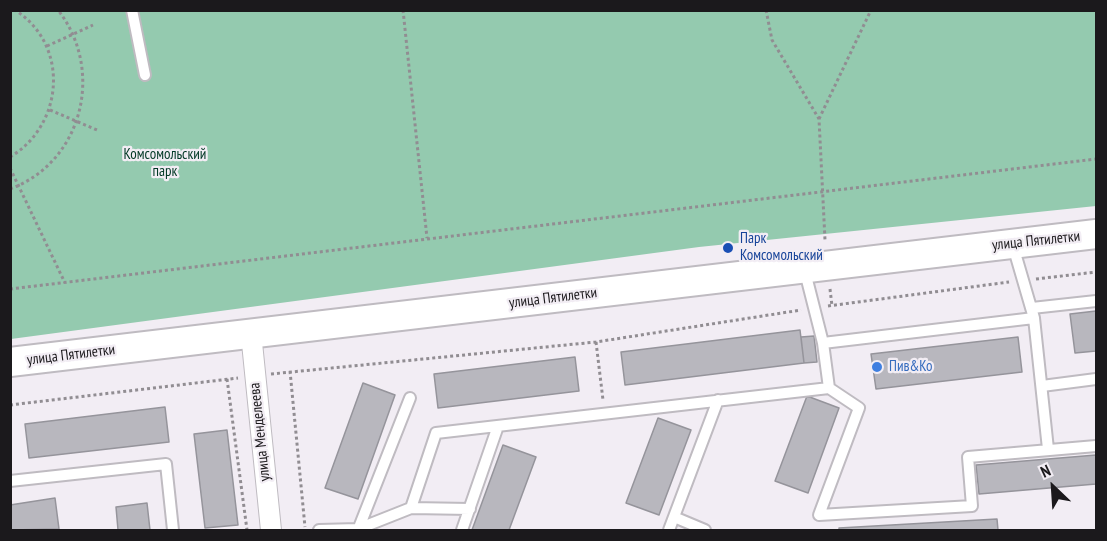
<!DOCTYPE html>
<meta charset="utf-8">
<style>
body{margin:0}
#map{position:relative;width:1107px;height:541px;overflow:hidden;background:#f2edf4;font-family:"PT Sans Narrow",sans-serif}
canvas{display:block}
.frame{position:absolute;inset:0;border:12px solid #1b191c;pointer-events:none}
.north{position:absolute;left:1023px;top:457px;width:60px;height:60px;-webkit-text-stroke:4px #f2edf4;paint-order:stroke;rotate:335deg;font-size:16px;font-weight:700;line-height:24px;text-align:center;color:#1b191c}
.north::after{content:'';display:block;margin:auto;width:21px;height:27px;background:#1b191c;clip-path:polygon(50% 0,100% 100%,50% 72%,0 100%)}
</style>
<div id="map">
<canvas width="1107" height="541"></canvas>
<div class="frame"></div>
<div class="north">N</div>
</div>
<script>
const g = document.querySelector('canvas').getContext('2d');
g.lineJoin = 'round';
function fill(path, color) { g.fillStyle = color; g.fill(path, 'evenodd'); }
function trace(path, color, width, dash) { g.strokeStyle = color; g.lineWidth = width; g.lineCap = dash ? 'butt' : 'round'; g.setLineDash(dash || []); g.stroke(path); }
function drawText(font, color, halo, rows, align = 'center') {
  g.font = font + ' "PT Sans Narrow",sans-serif'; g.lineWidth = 4.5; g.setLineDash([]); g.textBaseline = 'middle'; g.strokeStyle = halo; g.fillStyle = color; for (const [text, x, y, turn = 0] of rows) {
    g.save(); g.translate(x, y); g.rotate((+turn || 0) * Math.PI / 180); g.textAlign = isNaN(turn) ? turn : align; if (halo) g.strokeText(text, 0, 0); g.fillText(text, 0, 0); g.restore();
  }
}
const green = new Path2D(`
 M10 11H1096V206L699 247 11 339Z`);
const building = new Path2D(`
 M1096 311V351L1075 353 1070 314Z
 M800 330 804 363 625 385 621 352Z
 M814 336 817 362 804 363 801 337Z
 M1018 337 1022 372 876 389 871 354Z
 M575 357 579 391 438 408 434 374Z
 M363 383 395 395 358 499 325 488Z
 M807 396 839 408 808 493 775 481Z
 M165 407 169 442 29 458 25 424Z
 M658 418 691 430 659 515 626 503Z
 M227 430 238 525 205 528 194 434Z
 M503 445 536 457 509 530H472Z
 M1096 455V484L979 494 976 465Z
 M55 498 59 529 10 530V505Z
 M147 503 150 530H118L116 507Z
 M997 519 998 530H839V528Z`);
const path = new Path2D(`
 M403 10 427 238
 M766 10 772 40 819 119 825 240
 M47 46 93 25
 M50 110 97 130
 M819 119 871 10
 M10 157C64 125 70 45 15 10
 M10 168 65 283
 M10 189C83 162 105 70 58 10
 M1036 279 1096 272
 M10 289 1096 159
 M830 289 832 306
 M828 306 1009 282
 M596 342 603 400
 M290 371 305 527
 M271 374 596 342 801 310
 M227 379 247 530
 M10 405 238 378`);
const lane = new Path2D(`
 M132 10 145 75
 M1013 246 1034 318 1048 449
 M804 268 823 343 829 388
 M1032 308 1096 301
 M823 343 1034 318
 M1042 386 1096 379
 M10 481 166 464 173 530
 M411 508 470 509
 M674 517 705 530
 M319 530 358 529 411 508 436 433 829 388 859 408 819 515 972 506 968 457 1096 446
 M358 530 410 398
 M462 530 498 426
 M669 530 718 400`);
const street = new Path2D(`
 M251 333 271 530`);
const secondary = new Path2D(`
 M10 362 1096 234`);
const markers = [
 [728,248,6,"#1a4fb4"],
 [877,367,6,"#3f7fe0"]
];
const parkNames = [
 ["Комсомольский",165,155],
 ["парк",165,172]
];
const transitNames = [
 ["Парк",740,239],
 ["Комсомольский",740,256]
];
const streetNames = [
 ["улица Пятилетки",1036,241,-6],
 ["улица Пятилетки",553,298,-7],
 ["улица Пятилетки",71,355,-7],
 ["улица Менделеева",260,432,-96]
];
const shopNames = [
 ["Пив&Ко",889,367]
];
fill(green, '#94caaf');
fill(building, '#b8b7be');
trace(building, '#95949b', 1.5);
trace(lane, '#bfbbc1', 14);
trace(street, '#bfbbc1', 22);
trace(secondary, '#bfbbc1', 32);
trace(path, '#918d92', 3, [3, 3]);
trace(lane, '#fff', 10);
trace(street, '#fff', 20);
trace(secondary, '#fff', 28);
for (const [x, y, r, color] of markers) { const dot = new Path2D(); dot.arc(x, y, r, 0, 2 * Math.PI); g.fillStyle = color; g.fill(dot); trace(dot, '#f2edf4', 2); }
drawText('15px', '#003824', '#f2edf4', parkNames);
drawText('15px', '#164399', '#f2edf4', transitNames, 'left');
drawText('15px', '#1b191c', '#f2edf4', streetNames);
drawText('15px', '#366cbe', '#f2edf4', shopNames, 'left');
</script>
